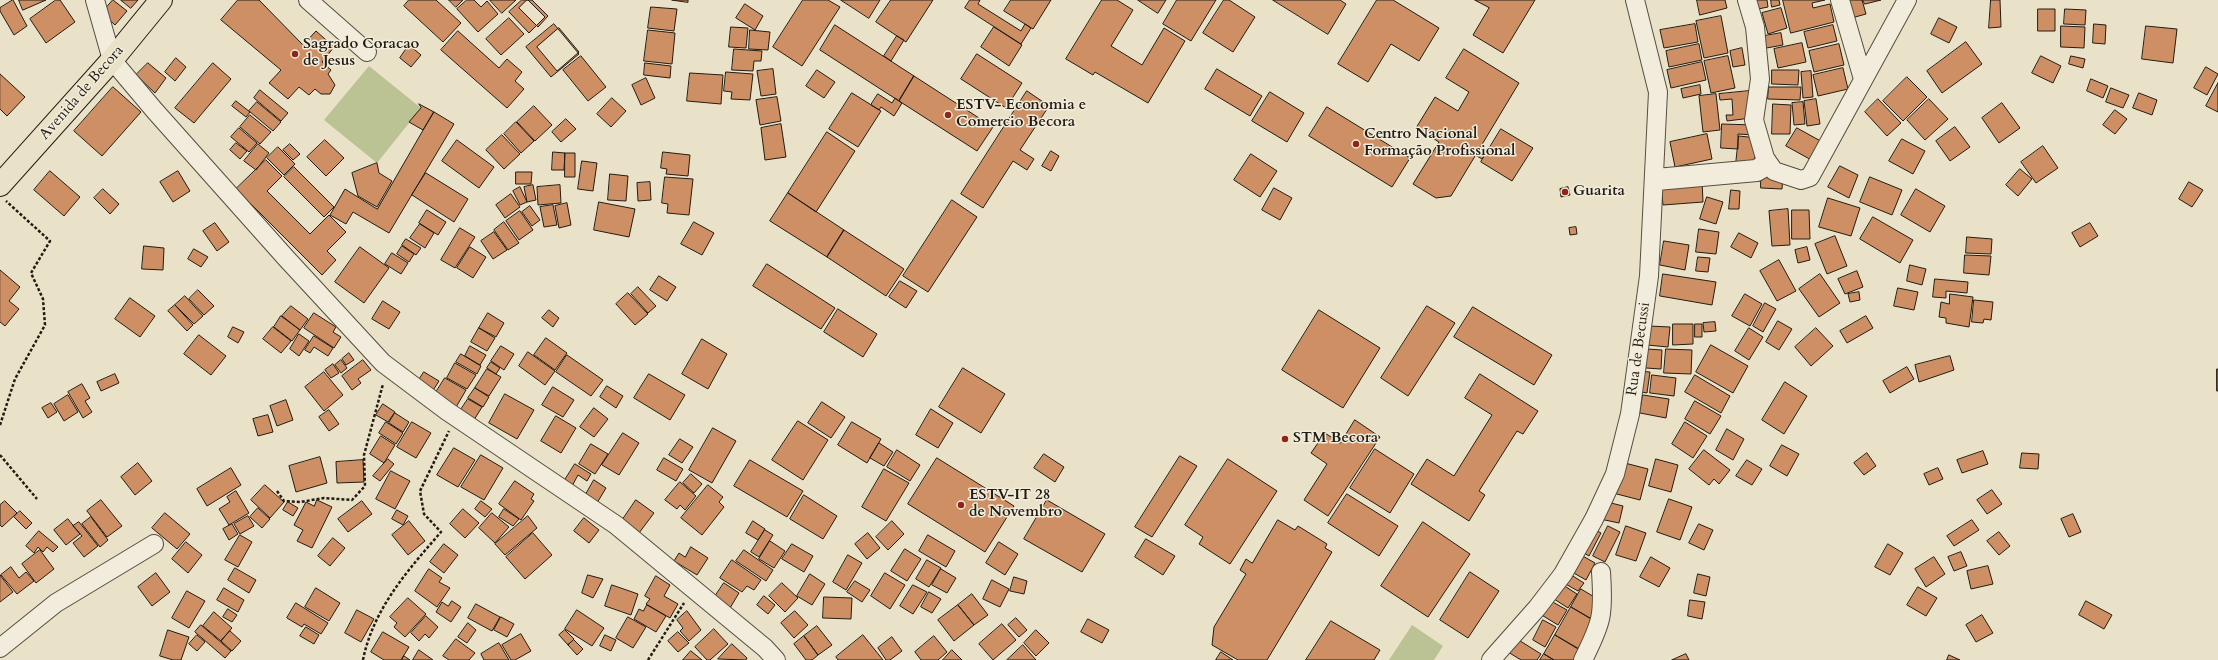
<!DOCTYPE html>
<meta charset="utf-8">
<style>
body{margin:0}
canvas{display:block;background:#eae2c8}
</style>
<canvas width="2218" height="660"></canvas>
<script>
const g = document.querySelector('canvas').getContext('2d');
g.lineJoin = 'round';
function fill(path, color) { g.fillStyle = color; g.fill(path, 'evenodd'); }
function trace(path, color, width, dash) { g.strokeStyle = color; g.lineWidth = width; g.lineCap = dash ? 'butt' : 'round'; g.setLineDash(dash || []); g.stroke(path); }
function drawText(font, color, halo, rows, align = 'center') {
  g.font = font + ' Cardo,serif'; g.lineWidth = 3; g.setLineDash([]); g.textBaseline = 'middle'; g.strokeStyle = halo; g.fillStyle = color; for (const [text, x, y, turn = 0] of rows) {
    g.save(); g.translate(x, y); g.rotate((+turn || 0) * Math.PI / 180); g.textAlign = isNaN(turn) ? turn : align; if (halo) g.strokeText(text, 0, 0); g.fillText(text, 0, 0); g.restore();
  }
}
const green = new Path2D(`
 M369 66 421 108 377 163 324 120Z
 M1412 625 1443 646 1434 660H1389Z`);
const building = new Path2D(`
 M13 0 27 26 14 35 0 11V8Z
 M19 0H46L23 10Z
 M56 0H60L75 22 46 43 30 19Z
 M113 0 127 11 115 25 102 13Z
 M121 0H138L131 8Z
 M238 0H259L303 45 316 31 334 47 322 62 331 70 328 74 335 85 330 94H321L315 89 309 95 299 87 288 99 269 83 281 70 221 20Z
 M409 0H436L461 23 443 42 404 6Z
 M449 0H463L456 7Z
 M467 0H474L481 7 487 1 498 14 478 32 457 9Z
 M490 0H516L502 13Z
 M522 0H528L545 17 529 33 509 12Z
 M527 0H532L548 16 538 27 519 8Z
 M672 0H688V2Z
 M803 0H828L840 7 802 66 773 47Z
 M841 0H880L869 18Z
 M891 0H933L906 42 876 22Z
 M970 0H980L978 4 1021 31 1025 24 1031 28 1021 44 965 8Z
 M1011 0H1051L1033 29 1004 11Z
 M1102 0H1117L1133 10 1111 46 1142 65 1164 28 1185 41 1148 103 1095 72 1093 75 1066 59Z
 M1138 0H1166L1158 13Z
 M1177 0H1216L1191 41 1163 24Z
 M1224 0H1229L1255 17 1233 52 1203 33Z
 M1273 0H1340L1346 4 1328 34Z
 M1377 0H1393L1439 28 1419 61 1391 44 1368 82 1338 64Z
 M1475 0H1535L1503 53 1473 35 1489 8Z
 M1697 0H1725L1727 8 1700 15Z
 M1751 0H1767L1768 7 1753 10Z
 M1771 0H1779L1780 5 1772 7Z
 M1783 0H1825L1812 3 1813 8 1830 4 1834 22 1791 33Z
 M1843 0H1862L1866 14 1848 19Z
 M1863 0H1881L1865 4Z
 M1991 0H2000L2001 27 1989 28Z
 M745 4 763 16 755 30 736 18Z
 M651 7 677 9 674 31 648 28Z
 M1781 8 1787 28 1768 34 1762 13Z
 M2038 9H2055V31H2038Z
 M2065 9 2086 10 2085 25 2064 24Z
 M1721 16 1728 53 1704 58 1696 21Z
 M509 18 524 34 501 55 486 39Z
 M1939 18 1957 27 1949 43 1931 34Z
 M554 24 579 54 551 77 526 47Z
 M1695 24 1698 42 1664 48 1660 30Z
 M2094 24 2106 25 2105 44 2093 43Z
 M835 25 914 76 899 101 820 50Z
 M1833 25 1837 41 1808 48 1804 32Z
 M2061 26 2085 27 2084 48 2061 47Z
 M2146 26 2177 29 2173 63 2142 59Z
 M731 27 748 28 746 48 729 47Z
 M994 27 1022 45 1009 66 981 47Z
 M559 28 579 52 557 71 537 47Z
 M648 30 675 33 672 64 644 61Z
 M750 30 770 32 768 50 749 49Z
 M458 31 499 68 507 59 522 72 515 81 524 89 507 108 441 50Z
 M1781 33 1783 45 1761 49 1759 37Z
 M897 36 904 40 891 61 884 56Z
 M1966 42 1982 64 1942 93 1927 71Z
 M1802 43 1806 62 1778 68 1774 49Z
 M1699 44 1702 60 1669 67 1666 51Z
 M1839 44 1844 65 1814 72 1809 51Z
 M409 45 421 55 411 67 400 58Z
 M1742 48 1745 65 1733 67 1730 51Z
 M734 49 762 51 761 61H754L753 71 732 70Z
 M1464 49 1519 83 1451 196 1436 198 1413 184 1439 142 1416 128 1435 97 1458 111 1469 92 1446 78Z
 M977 54 1022 83 1006 108 961 79Z
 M581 56 606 87 588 101 563 70Z
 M1728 56 1735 88 1711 93 1704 61Z
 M2041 56 2061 66 2053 83 2032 73Z
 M2071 56 2085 59 2083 68 2069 64Z
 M176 58 186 67 175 81 165 72Z
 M1702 62 1706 80 1671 88 1667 70Z
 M148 63 166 78 155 93 136 75Z
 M213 63 231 79 194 123 175 108Z
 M645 63 671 66 670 78 644 75Z
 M2206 67 2218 74 2207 95 2194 88Z
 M1843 68 1848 89 1818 96 1813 75Z
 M773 69 776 94 761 96 757 71Z
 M1217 69 1262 96 1250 116 1205 89Z
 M817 70 835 82 824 98 806 86Z
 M1772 70H1799L1798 85 1772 84Z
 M1811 71 1813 97 1803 98 1801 72Z
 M726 72 753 74 750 100 731 99 732 92 724 91Z
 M690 73 723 75 721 104 687 101Z
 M0 74 25 97 7 116 0 109Z
 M914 76 993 127 977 151 899 101Z
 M1907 77 1927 97 1903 121 1883 101Z
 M646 78 655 98 641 105 632 85Z
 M2091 79 2108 86 2103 98 2087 91Z
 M2218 83V112L2206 106Z
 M1700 85 1701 94 1683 98 1681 89Z
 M113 87 141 112 102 156 74 131Z
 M1769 87H1801L1800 100 1768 99Z
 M2111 88 2129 95 2123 108 2106 102Z
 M260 90 288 113 281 121 254 98Z
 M1027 91 1049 106 1020 150 1034 159 1027 170 1013 161 983 208 961 194Z
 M1749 91 1751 118 1727 121 1726 115H1733L1732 99 1720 100 1719 94Z
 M1270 92 1304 113 1287 142 1252 121Z
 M852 93 881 111 858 147 829 129Z
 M2139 93 2157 100 2152 115 2133 108Z
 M878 94 892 103 895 98 902 103 894 116 881 107 879 110 871 105Z
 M1716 94 1720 130 1703 132 1699 96Z
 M777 97 781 121 760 125 756 100Z
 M612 98 626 111 611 127 597 114Z
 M1816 99 1820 124 1807 126 1804 101Z
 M1878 99 1901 123 1887 136 1865 112Z
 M1929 99 1948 119 1925 140 1907 120Z
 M236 101 250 112 246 117 232 106Z
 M257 102 281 122 273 131 249 111Z
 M1803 102 1805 124 1794 125 1792 103Z
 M2002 103 2020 128 1999 143 1982 118Z
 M419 104 434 112 423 130 409 122 421 108Z
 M1773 104 1791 105 1790 134H1772Z
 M534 106 552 125 535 141 517 122Z
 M1327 107 1410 158 1392 187 1309 136Z
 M2115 110 2127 119 2115 134 2103 125Z
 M434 112 454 124 389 233 353 212 346 224 330 215 345 189 377 209Z
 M250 115 271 132 260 144 240 127Z
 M566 119 576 129 561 142 552 132Z
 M516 122 534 141 521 153 504 134Z
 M781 124 786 157 765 160 761 128Z
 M1722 124 1754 125 1753 135 1738 134V149L1721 148Z
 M1955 127 1970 147 1950 161 1936 141Z
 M239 128 257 143 249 152 231 137Z
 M1797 128 1826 144 1815 162 1786 146Z
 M1501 129 1533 148 1512 181 1481 162Z
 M827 132 855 151 816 212 788 193Z
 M1707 134 1712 159 1675 167 1670 142Z
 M502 135 520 154 504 169 486 150Z
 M1739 136 1757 138 1754 166 1736 164Z
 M1902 139 1925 151 1913 174 1889 161Z
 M325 140 344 158 326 176 307 157Z
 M457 140 494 167 479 188 442 161Z
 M236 143 247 151 240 159 230 150Z
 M258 144 269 153 256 170 244 161Z
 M290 144 300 154 293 160 283 150Z
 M2043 146 2058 168 2036 183 2021 162Z
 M278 147 295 164 284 175 267 158Z
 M1480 147 1488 151 1482 159 1475 155Z
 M1051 151 1059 156 1051 171 1042 166Z
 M553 152 565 153 564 170H552Z
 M663 152 690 155 688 176 666 174 667 169 661 168Z
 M565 153H575V177H565Z
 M1251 154 1277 171 1260 197 1234 180Z
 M266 160 282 176 267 191 310 234 329 215 346 232 327 251 336 260 322 275 236 189Z
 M582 161 597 163 593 191 578 189Z
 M377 163 379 173 392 181 377 207 358 196 352 173Z
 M1840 166 1858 175 1849 198 1828 187Z
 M294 167 334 207 324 217 284 177Z
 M2020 169 2032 179 2018 196 2006 185Z
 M50 171 80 197 64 216 34 190Z
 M178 171 190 191 173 202 160 182Z
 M516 172H532L531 184H516Z
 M426 173 468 199 454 222 412 195Z
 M610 174 628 176 626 201 608 200Z
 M1761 175H1783L1782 189 1761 188Z
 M665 177 693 179 689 215 667 213 668 204 662 203Z
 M1870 177 1902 190 1892 215 1860 202Z
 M1702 180 1703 202 1663 205 1661 183Z
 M650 182 651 200 638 201 637 183Z
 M2189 182 2203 190 2192 207 2179 199Z
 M533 185 536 200 527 202 524 187Z
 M560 185 561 203 538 205 537 187Z
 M520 187 527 202 520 205 513 191Z
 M1568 187 1570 195 1561 197 1560 189Z
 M1274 188 1292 198 1280 220 1262 210Z
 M103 189 119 204 110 214 94 198Z
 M1916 189 1945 206 1930 232 1901 215Z
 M1731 190 1740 191 1739 209H1729Z
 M788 193 844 230 827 257 770 221Z
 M511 194 520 207 505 218 496 205Z
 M1707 197 1723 202 1716 224 1700 219Z
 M1828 198 1860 208 1851 236 1819 227Z
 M952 200 977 217 928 292 903 276Z
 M599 202 635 209 629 237 594 230Z
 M567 203 571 225 559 228 555 206Z
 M553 205 557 225 544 227 540 207Z
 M530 206 540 220 532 226 522 212Z
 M1788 209 1790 245 1772 246 1769 211Z
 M427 210 446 222 438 235 419 223Z
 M1792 210H1809L1810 239H1792Z
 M520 211 533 230 519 240 506 221Z
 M1873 217 1913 240 1900 263 1860 239Z
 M504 222 519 243 508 250 494 230Z
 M694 222 714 233 702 255 681 244Z
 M215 223 229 242 217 251 203 231Z
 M2090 223 2098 236 2080 247 2072 233Z
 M420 224 434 233 425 248 410 238Z
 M1576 227 1577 234 1570 235 1569 228Z
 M460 228 475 237 455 268 441 260Z
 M1699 229 1719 232 1716 254 1696 252Z
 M844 230 904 269 886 296 827 257Z
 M494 232 507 250 493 259 481 241Z
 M1739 233 1758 243 1751 258 1731 247Z
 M1835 236 1847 266 1827 274 1815 244Z
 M1967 237 1992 239 1991 254 1966 253Z
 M406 239 421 248 416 255 402 245Z
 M1664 241 1689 245 1685 270 1660 265Z
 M144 246 164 248 163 270 142 269Z
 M402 246 414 254 409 262 397 254Z
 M360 247 389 268 364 303 335 282Z
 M470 247 486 257 473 278 457 268Z
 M1807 247 1810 260 1798 263 1795 250Z
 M194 249 208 257 201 267 188 259Z
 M392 253 408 263 401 274 385 264Z
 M1965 255 1991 256 1989 275 1964 273Z
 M1698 257 1710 258 1708 272 1696 271Z
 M1779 260 1796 291 1777 301 1760 271Z
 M767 264 835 308 821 329 753 286Z
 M1910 265 1926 269 1922 285 1907 281Z
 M0 270 20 287 9 301 19 309 5 326 0 322Z
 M1857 271 1863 287 1845 294 1838 279Z
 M1663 274 1716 282 1712 305 1660 296Z
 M1820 274 1840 303 1819 317 1799 289Z
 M659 276 676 287 667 301 650 290Z
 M1935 279 1968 282 1967 293 1946 291V298L1933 297Z
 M900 281 917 291 906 308 889 297Z
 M638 287 656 306 648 313 631 294Z
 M1898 288 1918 292 1914 310 1894 306Z
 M198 290 214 306 204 315 189 299Z
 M1859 292 1860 300 1850 302 1848 294Z
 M628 293 648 314 635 325 616 304Z
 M1745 294 1762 304 1750 326 1732 316Z
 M1950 294 1973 297 1969 327 1946 323V318L1939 317 1941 302 1949 304Z
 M185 296 203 316 194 324 175 305Z
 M130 298 155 316 140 337 115 319Z
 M1974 300 1993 302 1991 320 1984 319 1983 323 1972 322Z
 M383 301 400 312 389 329 372 319Z
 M1765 303 1776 309 1763 332 1753 326Z
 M175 305 193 325 187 331 168 311Z
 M291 306 308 319 300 330 282 316Z
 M1427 306 1455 323 1408 396 1381 378Z
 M1473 307 1552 355 1534 385 1454 337Z
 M838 309 877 334 863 357 824 332Z
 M549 310 559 318 553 327 542 318Z
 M1319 310 1380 348 1343 408 1282 370Z
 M314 313 336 327 333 332 341 337 334 348 304 328Z
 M488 313 504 323 496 337 479 328Z
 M281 316 300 330 292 341 274 327Z
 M1866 316 1873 328 1847 343 1840 331Z
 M1778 321 1792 329 1779 350 1766 342Z
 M1715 322 1716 331 1704 332 1703 323Z
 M1673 324H1693V344L1673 345Z
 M1695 324H1702V337H1695Z
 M1649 326 1670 327 1668 347 1647 345Z
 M233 327 244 332 238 343 228 337Z
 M273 327 291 341 281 353 263 339Z
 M479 328 495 338 487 351 471 342Z
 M1749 328 1763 337 1749 360 1735 351Z
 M1816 328 1833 346 1811 366 1795 347Z
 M299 334 309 341 299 356 290 349Z
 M199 335 226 356 211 375 184 354Z
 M314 336 333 348 328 356 314 347 310 353 305 350Z
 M546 338 567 353 555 370 534 355Z
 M702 339 727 354 708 389 682 374Z
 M1711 345 1748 366 1733 393 1696 372Z
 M470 346 486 355 480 365 465 356Z
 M501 346 514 354 504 370 491 361Z
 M1647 349 1662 350 1661 369 1646 368Z
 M1666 349 1692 350 1691 374 1664 373Z
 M528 352 555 371 545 385 519 366Z
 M349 353 354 360 346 365 342 359Z
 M461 354 481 366 477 374 456 362Z
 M567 355 603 380 591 396 556 372Z
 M1950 356 1954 370 1919 382 1915 365Z
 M341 360 347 368 341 373 335 365Z
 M363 360 371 370 358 379 361 383 352 390 342 376Z
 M491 362 500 368 496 374 487 368Z
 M455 363 476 375 467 389 447 378Z
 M333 364 339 373 331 378 325 370Z
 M1907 367 1914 379 1890 393 1883 381Z
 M963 368 1005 394 981 433 939 407Z
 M487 369 501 377 489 396 475 388Z
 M2217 369H2218V391H2217Z
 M1638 371 1650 372 1647 393 1636 391Z
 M324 372 343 395 324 411 305 387Z
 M424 372 439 381 432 392 417 383Z
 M115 374 119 383 101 391 97 382Z
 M649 374 685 395 670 420 634 398Z
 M1480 374 1538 411 1523 434 1517 431 1479 491 1485 495 1469 521 1411 484 1427 459 1454 476 1492 415 1465 398Z
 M1652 375 1676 378 1674 396 1650 393Z
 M1695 375 1730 396 1721 413 1685 392Z
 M445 378 466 390 455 409 433 397Z
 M1785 382 1807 396 1784 434 1762 420Z
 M82 384 90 398 85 401 92 412 83 418 68 392Z
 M607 386 623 396 616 408 600 397Z
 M553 387 574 400 563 417 542 405Z
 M475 388 489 397 483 407 468 398Z
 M505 394 534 410 517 439 489 423Z
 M68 395 78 412 64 421 54 404Z
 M1643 395 1669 399 1666 418 1640 413Z
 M468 399 482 407 474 420 460 411Z
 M286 400 293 420 277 426 270 406Z
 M1695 401 1721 416 1710 434 1685 419Z
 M822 402 845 417 831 438 808 423Z
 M51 403 57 412 48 418 42 408Z
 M383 404 395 412 388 422 376 415Z
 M594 408 608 419 594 437 580 427Z
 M931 409 953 423 938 448 916 435Z
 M329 410 339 424 329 431 319 417Z
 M395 413 409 422 403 432 389 423Z
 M268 415 273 432 258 436 253 419Z
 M556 416 576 428 561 453 541 441Z
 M1355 420 1380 437 1328 516 1304 500 1327 464 1311 453 1325 433 1340 443Z
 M798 421 828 440 803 480 772 460Z
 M386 422 403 433 396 444 379 433Z
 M412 422 431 433 416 458 397 447Z
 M852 422 881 439 867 463 838 445Z
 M1685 422 1707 436 1693 458 1672 444Z
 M713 428 736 441 712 483 689 470Z
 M1727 429 1744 439 1733 460 1716 450Z
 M623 433 639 443 619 475 602 465Z
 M381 436 395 445 384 463 370 454Z
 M680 439 693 447 682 463 669 455Z
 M879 443 893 452 884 466 870 458Z
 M591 444 608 454 595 474 579 464Z
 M1782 445 1799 454 1787 476 1770 466Z
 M454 448 475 460 458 487 437 475Z
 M1375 449 1414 474 1390 513 1350 488Z
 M897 450 920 465 910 481 887 467Z
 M1704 450 1730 470 1719 484 1714 479 1709 485 1689 469Z
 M1983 451 1988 464 1962 473 1957 460Z
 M1867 453 1876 466 1864 475 1854 463Z
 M2022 453 2039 454 2038 469 2020 468Z
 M1044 454 1064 467 1055 482 1034 468Z
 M481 455 503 468 484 500 461 487Z
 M1180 456 1197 466 1152 537 1135 527Z
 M320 457 327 483 296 492 289 466Z
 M664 458 683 469 676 481 657 470Z
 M937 458 1014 506 985 552 908 504Z
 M388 459 394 464 380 481 373 476Z
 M1228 459 1277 491 1230 564 1199 544 1203 537 1185 525Z
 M1656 459 1678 465 1671 492 1649 486Z
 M363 460 364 482 337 483 336 462Z
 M750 460 803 491 787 517 734 486Z
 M1747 460 1762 469 1752 485 1736 476Z
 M1621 462 1648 469 1640 500 1613 493Z
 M138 463 152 481 135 495 121 477Z
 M575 464 591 474 587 481 578 475 571 488 563 483Z
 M231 468 241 485 207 506 197 489Z
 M1938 468 1943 479 1929 485 1924 474Z
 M884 469 909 483 886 521 862 507Z
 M391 471 410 481 395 509 376 499Z
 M691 474 702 484 694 493 683 483Z
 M594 480 606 488 597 503 585 496Z
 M515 481 534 494 531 499 534 501 521 520 499 504Z
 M680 482 696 496 685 510 680 505 677 509 665 500Z
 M265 485 284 502 270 518 251 500Z
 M708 485 723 497 719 502 724 507 702 535 681 518Z
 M1992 490 2002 504 1987 514 1977 500Z
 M236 491 249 513 229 525 219 509 230 502 227 497Z
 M1347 494 1398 526 1379 556 1328 523Z
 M804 495 837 516 823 539 790 519Z
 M1669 499 1692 507 1680 540 1657 532Z
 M101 500 122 526 107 537 87 511Z
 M317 500 332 507 312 548 297 541 303 530 294 525 306 502 314 506Z
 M636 500 654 513 639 533 619 525Z
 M1047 500 1105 534 1082 572 1024 539Z
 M5 501 17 513 2 527 0 525V505Z
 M362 501 372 514 348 532 338 519Z
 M481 501 492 509 485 517 475 509Z
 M1603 501 1623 506 1619 523 1600 519Z
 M288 502 298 508 293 516 283 510Z
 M258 508 270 519 262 528 250 517Z
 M463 509 479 523 465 538 450 524Z
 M504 509 519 519 513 526 499 517Z
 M397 510 408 516 403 525 392 519Z
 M20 511 32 523 26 529 14 517Z
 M165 513 190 534 177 549 152 528Z
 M492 513 509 527 495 543 479 528Z
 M2073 514 2081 532 2069 537 2061 519Z
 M248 516 254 526 240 534 234 524Z
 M528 516 537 528 505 555 495 544Z
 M91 517 108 540 100 547 82 524Z
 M584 518 599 530 589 543 574 531Z
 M68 519 80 534 66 545 54 530Z
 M1278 520 1295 530 1298 526 1327 544 1325 548 1332 552 1267 660H1238L1212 645 1214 627 1246 574 1240 570 1246 559 1252 563Z
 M1972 520 1979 530 1954 546 1947 536Z
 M409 521 425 541 408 555 392 535Z
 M753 521 765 529 758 540 746 533Z
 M892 521 904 534 888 550 876 537Z
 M79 522 98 546 84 557 73 543 82 536 73 526Z
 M1423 522 1470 554 1428 617 1381 586Z
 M232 524 238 534 229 540 223 529Z
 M1699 524 1713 530 1704 550 1689 543Z
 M1608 526 1620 532 1605 562 1593 556Z
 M1626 526 1646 533 1636 561 1616 555Z
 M1592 528 1601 533 1589 556 1579 550Z
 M765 530 773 535 759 557 751 552Z
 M39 531 58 547 53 552 47 547 43 552 38 547 34 553 26 546Z
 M1999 532 2010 546 1999 555 1987 541Z
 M533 533 552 555 525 579 506 557Z
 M868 533 880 548 867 559 855 544Z
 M240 535 252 542 238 567 225 560Z
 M928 535 955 551 946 567 919 551Z
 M333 538 345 548 330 566 318 556Z
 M1146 539 1175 556 1163 575 1135 557Z
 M770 541 785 551 774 568 759 559Z
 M186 542 202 555 188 573 172 559Z
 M999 542 1018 554 1005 575 986 563Z
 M444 544 458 555 444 573 430 562Z
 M792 544 813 556 804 572 782 559Z
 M1888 544 1903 553 1890 575 1875 567Z
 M691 547 708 558 697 575 674 561 679 553 685 557Z
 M905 549 921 559 907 581 891 571Z
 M40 550 54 569 36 583 22 564Z
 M744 550 773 570 766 581 736 561Z
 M1961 552 1967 566 1954 571 1948 557Z
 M848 555 862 563 846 590 833 582Z
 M1581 555 1595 563 1586 580 1572 572Z
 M1651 557 1670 568 1659 587 1640 577Z
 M1934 557 1945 574 1926 587 1915 569Z
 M732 560 761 580 754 590 747 586 742 592 720 578Z
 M927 560 941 568 929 587 916 579Z
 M1988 566 1993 584 1971 589 1967 571Z
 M11 567 19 578 26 572 34 581 17 594 1 575Z
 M235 568 256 580 249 593 228 580Z
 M429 569 442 578 439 582 450 588 437 607 415 591Z
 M941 569 956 578 947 593 932 585Z
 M1470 572 1499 591 1468 638 1440 620Z
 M156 573 170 592 152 606 138 587Z
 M885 573 905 585 890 609 871 596Z
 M1568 573 1584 583 1578 591 1562 582Z
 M810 574 825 584 812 605 797 596Z
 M1698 574 1710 577 1706 596 1694 593Z
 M0 575 13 592 0 602Z
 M588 575 603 579 593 598 582 593Z
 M656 576 670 585 664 596 678 604 670 618 646 604 650 599 645 596Z
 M1014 577 1027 581 1024 594 1010 591Z
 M992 580 1009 589 1000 607 983 599Z
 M855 581 870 590 862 602 847 592Z
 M724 583 739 593 730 608 714 598Z
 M782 583 798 598 785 612 769 596Z
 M1560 583 1577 594 1568 608 1551 597Z
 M612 585 638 594 631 615 605 606Z
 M913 585 927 592 913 614 900 606Z
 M1918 587 1937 598 1926 616 1907 605Z
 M224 588 244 600 238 612 217 600Z
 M316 588 340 603 329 621 305 607Z
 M1581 589 1601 601 1591 619 1571 607Z
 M187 591 205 601 189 628 172 618Z
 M929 592 941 599 932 613 921 607Z
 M972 594 988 615 974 625 958 605Z
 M764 596 775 605 768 614 757 605Z
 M824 597 852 598 851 619 823 618Z
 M408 598 426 614 405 637 394 627 397 623 390 617Z
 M1549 600 1567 610 1558 625 1540 614Z
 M1690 600 1705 602 1702 619 1688 616Z
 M452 601 461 607 451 622 436 612 442 602 448 606Z
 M2086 601 2112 615 2104 629 2079 615Z
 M296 603 328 623 321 634 304 624 302 627 287 618Z
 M476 604 500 617 492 631 468 618Z
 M647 605 666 616 656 632 634 619 639 609 643 611Z
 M958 605 974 625 954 641 938 620Z
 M1571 607 1597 622 1581 650 1555 635Z
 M228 609 237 615 232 622 223 617Z
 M357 610 374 619 361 642 345 633Z
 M577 610 604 628 592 646 565 629Z
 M687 611 701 630 689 641 680 631 683 628 677 620Z
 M795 611 808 625 794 638 781 623Z
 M214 612 232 628 221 641 203 626Z
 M1982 615 1993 633 1976 642 1966 625Z
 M426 616 438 627 429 638 425 634 419 641 411 633Z
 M501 617 514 624 507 637 494 630Z
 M628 617 646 627 633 648 616 638Z
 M1016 618 1027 630 1019 637 1008 625Z
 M1088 619 1109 630 1102 643 1081 632Z
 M1543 620 1556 627 1545 647 1533 640Z
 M1331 621 1380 650 1374 660H1306Z
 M468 623 476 630 467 643 458 637Z
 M1002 624 1016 640 993 660 979 644Z
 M201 625 231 651 225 658 195 632Z
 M817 626 832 645 818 655 804 636Z
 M306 627 319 635 314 644 300 636Z
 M714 629 728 644 710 660H707L695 647Z
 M168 630 189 637 181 660H173L160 656Z
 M565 630 574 639 568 645 559 635Z
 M1036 630 1049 643 1036 656 1024 643Z
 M230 631 241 641 232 651 221 641Z
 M383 632 409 647 401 660H384L371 652Z
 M678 632 689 643 678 652 668 641Z
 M521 634 531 651 515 660H511L502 645Z
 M197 635 205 642 197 651 189 644Z
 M605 635 616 640 611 651 600 646Z
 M863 635 883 660H838L836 657Z
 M1555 635 1583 652 1578 660H1554L1544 654Z
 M804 636 818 655 812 660H806L794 644Z
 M934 636 947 652 938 660H921L915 652Z
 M892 637 902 651 890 660H886L878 648Z
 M456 639 475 653 469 660H449L443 656Z
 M1517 639 1541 654 1537 660H1521L1508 652Z
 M574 640 583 649 577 655 568 645Z
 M499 643 509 660H484L481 654Z
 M732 644 747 658 746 660 718 659Z
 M1023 645 1036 660H1007Z
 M419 650 433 660H413Z
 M952 650 962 660H943Z
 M691 651 702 660H683Z
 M1221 652 1233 660H1216Z
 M1544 654 1554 660H1540Z
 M1686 654 1689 660H1672Z
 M1949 655 1960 660H1947Z
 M404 656 410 660H402Z`);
const path = new Path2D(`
 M0 425 15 379 45 325 43 299 31 273 50 241 6 201
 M0 455 37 499
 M277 491 284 501 300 502 324 498 352 500 365 486 364 455 383 384
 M363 660C373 609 408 570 441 532L424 514 420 491 449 431
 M648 660 684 603`);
const minor = new Path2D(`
 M95 0 112 60 155 111 286 258 383 363 447 411 616 525 765 648 776 660
 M308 0 367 52
 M1747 0 1755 27 1760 79 1754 120 1765 158 1774 171 1801 180 1810 177 1907 0
 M1840 0 1863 79
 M1767 162 1756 169 1656 178 1657 181 1757 172 1769 165
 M0 648 56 603 154 544
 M1491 660 1537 608 1563 574 1594 519 1615 474 1630 414 1649 276 1658 92 1635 0
 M1583 660C1602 622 1604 615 1601 572`);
const major = new Path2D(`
 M0 185 112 60 161 0`);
const markers = [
 [295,54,4,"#8f2418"],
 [948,115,4,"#8f2418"],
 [1356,144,4,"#8f2418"],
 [1565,192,4,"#8f2418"],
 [1285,439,4,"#8f2418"],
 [961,505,4,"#8f2418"]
];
const poiNames = [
 ["Sagrado Coracao",303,45],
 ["de Jesus",303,62],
 ["ESTV- Economia e",956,106],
 ["Comercio Becora",956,123],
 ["Centro Nacional",1364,135],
 ["Formação Profissional",1364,152],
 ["Guarita",1573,192],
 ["STM Becora",1293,439],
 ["ESTV-IT 28",969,496],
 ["de Novembro",969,513]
];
const streetNames = [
 ["Avenida de Becora",82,93,-49],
 ["Rua de Becussi",1639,349,-82]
];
fill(green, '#bbc293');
fill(building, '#ce8f65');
trace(building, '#231c12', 1);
trace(minor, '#554e40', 20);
trace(major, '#231c12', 24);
trace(path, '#231c12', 2.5, [3, 2]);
trace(minor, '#f1ecdb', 18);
trace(major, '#eae2c8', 22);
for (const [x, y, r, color] of markers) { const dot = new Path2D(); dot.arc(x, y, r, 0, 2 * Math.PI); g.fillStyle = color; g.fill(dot); trace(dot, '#f1ecdb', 1.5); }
drawText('bold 15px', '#231c12', '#f1ecdb', poiNames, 'left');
drawText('15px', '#231c12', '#f1ecdb', streetNames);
</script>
